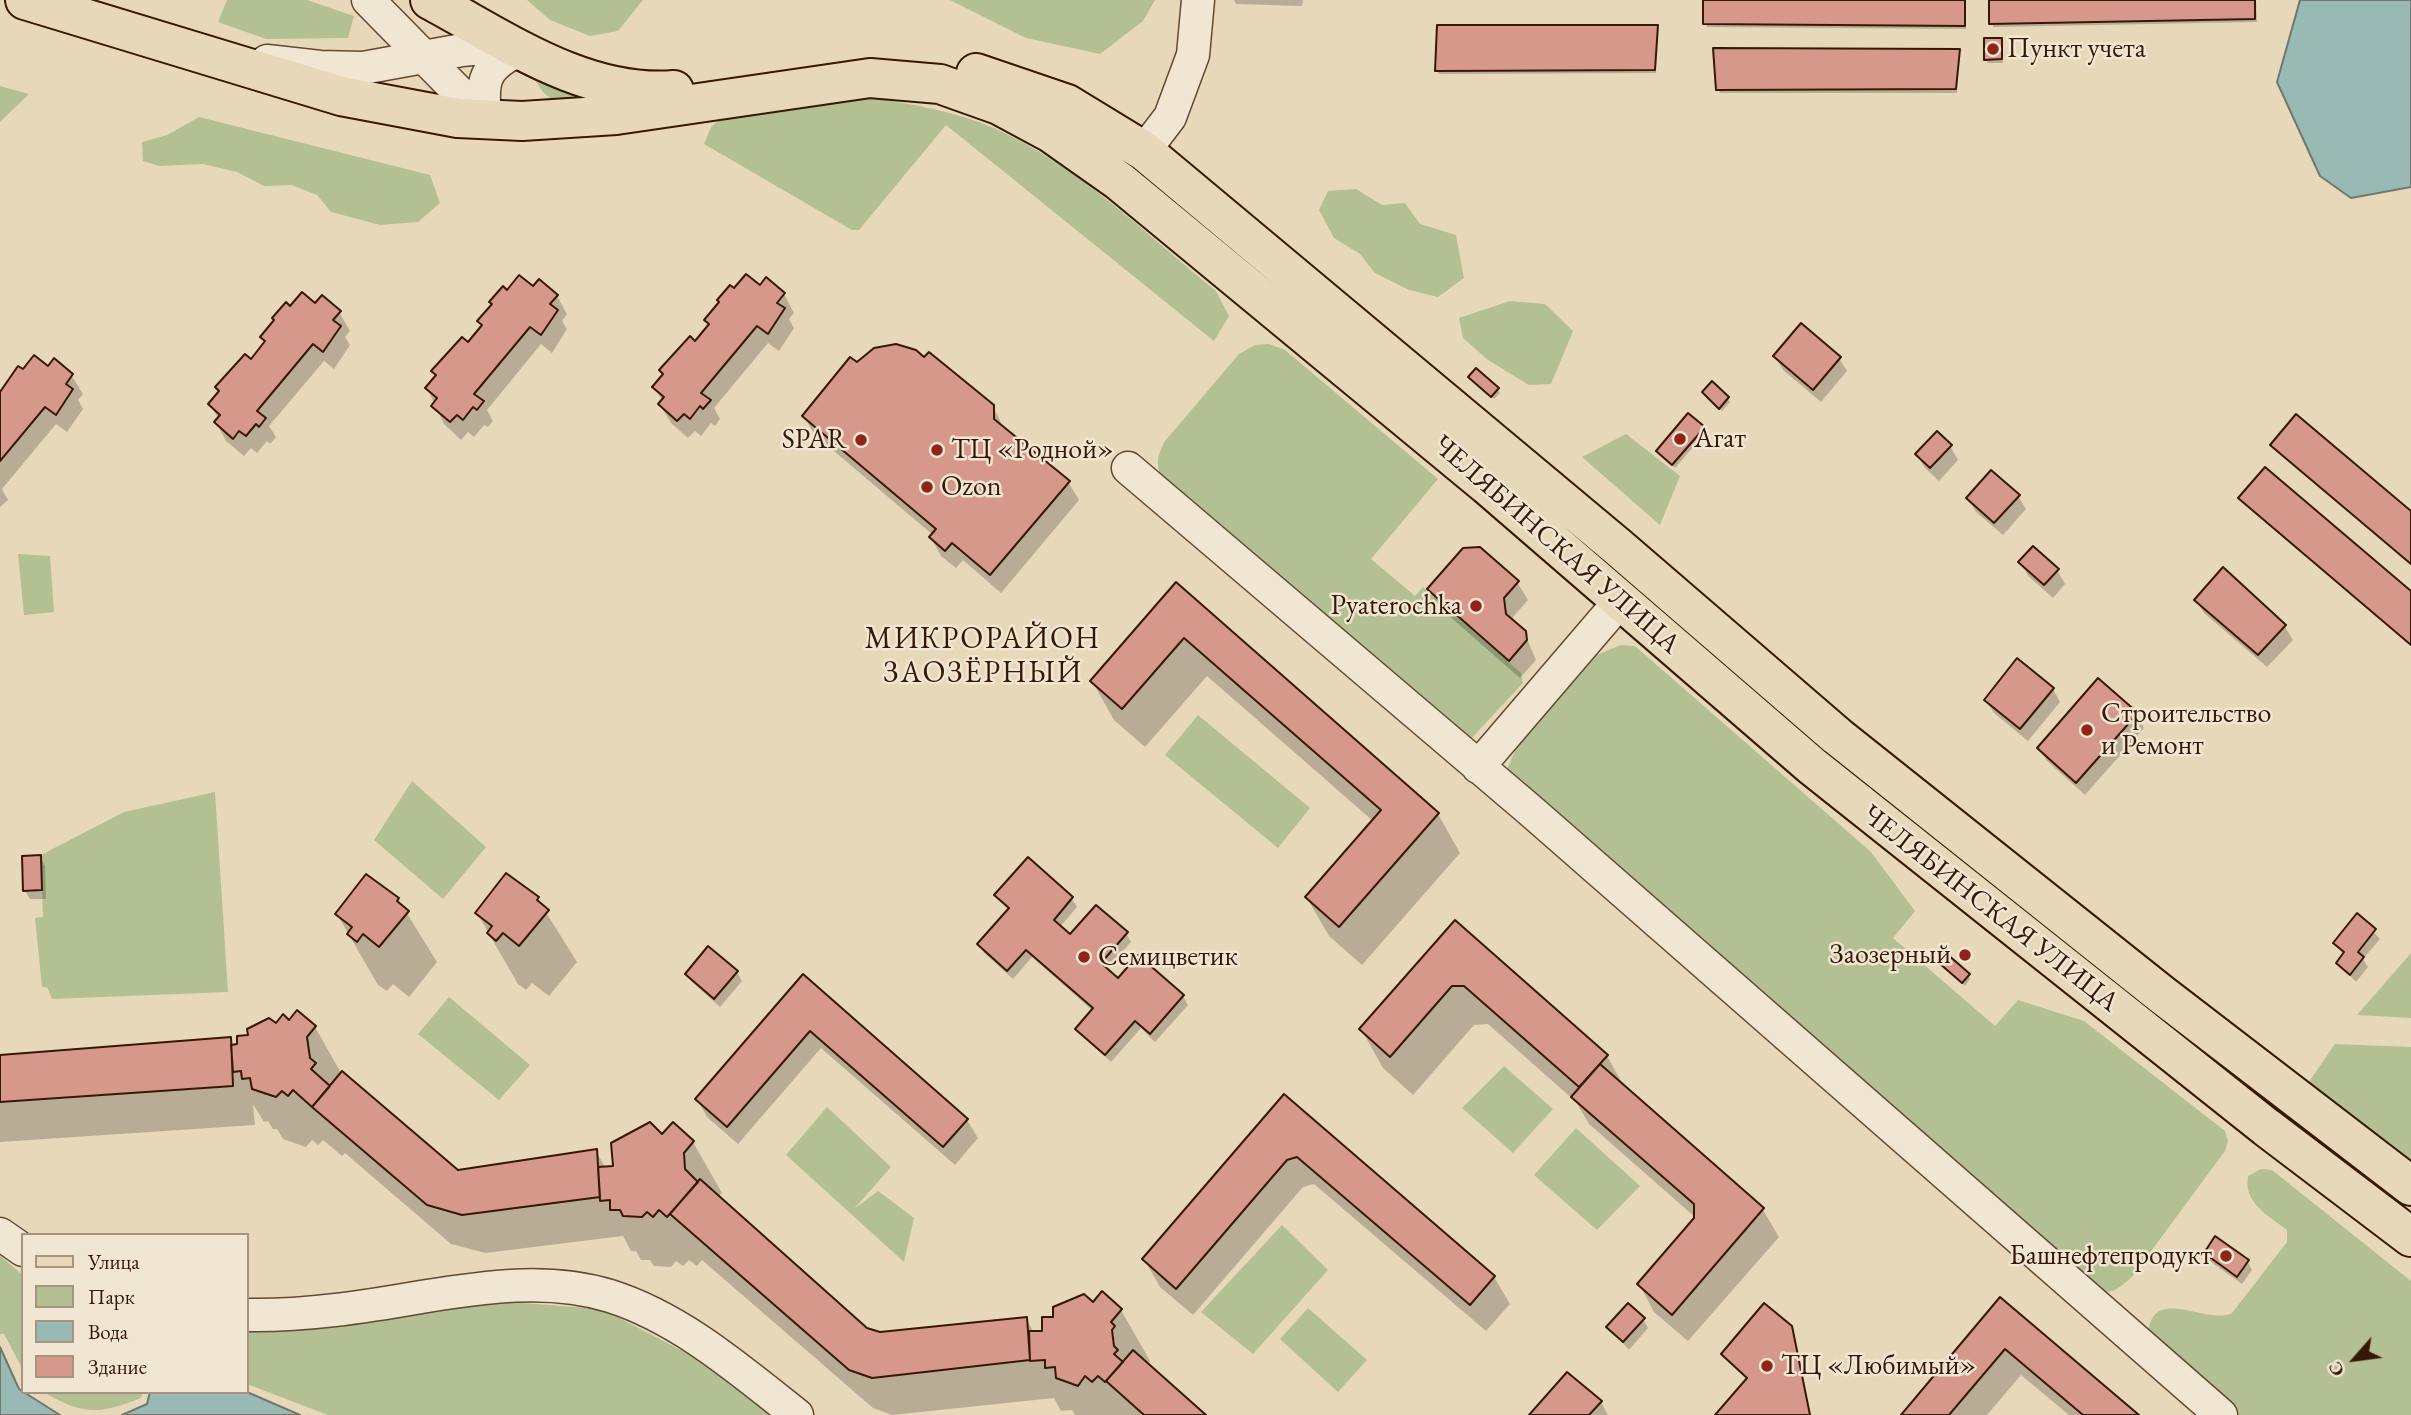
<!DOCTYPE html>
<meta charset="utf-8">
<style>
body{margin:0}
#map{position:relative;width:2411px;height:1415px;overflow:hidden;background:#e8d8ba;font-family:"EB Garamond",serif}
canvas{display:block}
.legend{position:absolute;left:21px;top:1233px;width:228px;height:161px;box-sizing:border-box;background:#f0e6d2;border:2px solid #a69480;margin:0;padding:9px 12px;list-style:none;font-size:21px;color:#371804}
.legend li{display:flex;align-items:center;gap:14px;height:35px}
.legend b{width:35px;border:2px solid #a69480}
.north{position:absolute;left:2320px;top:1324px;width:70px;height:70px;-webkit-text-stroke:5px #f0e6d2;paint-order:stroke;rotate:242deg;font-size:19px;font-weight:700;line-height:28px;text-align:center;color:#371804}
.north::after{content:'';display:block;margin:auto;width:24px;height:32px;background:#371804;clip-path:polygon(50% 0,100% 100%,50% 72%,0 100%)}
</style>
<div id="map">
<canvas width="2411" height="1415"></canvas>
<ul class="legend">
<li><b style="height:9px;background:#e8d8ba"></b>Улица</li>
<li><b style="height:19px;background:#b2c093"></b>Парк</li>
<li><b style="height:19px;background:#98b9b4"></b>Вода</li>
<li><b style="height:19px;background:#d7988c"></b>Здание</li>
</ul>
<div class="north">С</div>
</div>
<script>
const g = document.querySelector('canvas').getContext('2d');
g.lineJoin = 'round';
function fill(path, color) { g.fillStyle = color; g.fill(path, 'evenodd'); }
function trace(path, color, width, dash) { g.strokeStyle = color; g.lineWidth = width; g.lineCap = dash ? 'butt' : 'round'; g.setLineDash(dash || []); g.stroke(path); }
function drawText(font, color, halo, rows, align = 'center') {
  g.font = font + ' "EB Garamond",serif'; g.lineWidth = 5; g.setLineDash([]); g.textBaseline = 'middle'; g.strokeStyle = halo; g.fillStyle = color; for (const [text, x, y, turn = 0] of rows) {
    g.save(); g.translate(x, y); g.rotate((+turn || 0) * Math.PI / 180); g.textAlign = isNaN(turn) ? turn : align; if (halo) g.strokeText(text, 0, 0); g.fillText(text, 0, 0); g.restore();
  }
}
const green = new Path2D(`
 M227 0H307L354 16 348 38 266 39 218 22Z
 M527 0H643L618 31 590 36 550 20Z
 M950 0H1155L1143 21 1100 54 1026 38Z
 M539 75 618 106C585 106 551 114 535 79Z
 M0 86 29 94 0 122Z
 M860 96C905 103 952 110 994 128 1077 165 1146 234 1216 291L1229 316 1214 341 946 125 859 230H852L704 144 711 127 721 118Z
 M199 117 430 175 440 203 418 222 380 225 331 212 317 195 292 185 264 186 237 172 203 164 159 166 143 161 142 142 167 135Z
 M1356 189 1382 205 1405 203 1420 224 1456 235 1464 278 1438 297 1409 290 1375 273 1360 254 1334 238 1319 210 1328 191Z
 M1510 301 1545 304 1573 331 1551 384 1529 385 1488 360 1463 338 1459 318Z
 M1269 344 1285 350 1438 479 1371 559 1415 596 1423 587 1521 673 1523 683 1470 740 1163 481C1155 465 1157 456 1165 441L1239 354 1255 345Z
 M1626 434 1680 476 1660 525 1582 457Z
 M18 554 50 556 54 612 24 615Z
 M1621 645 1635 646 1871 852 1915 911 1893 938 1995 1026 2018 1000 2084 1021 2225 1131 2228 1141 2225 1151 2132 1277C2120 1288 2112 1294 2095 1293L1512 782 1507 769 1519 742 1597 655Z
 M1198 715 1310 808 1278 848 1165 755Z
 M412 781 486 847 443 899 374 840Z
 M215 792 228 992 52 999 47 987H42L35 918 43 917 41 855 124 812Z
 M2411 953V1018L2357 1015Z
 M449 997 530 1065 499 1100 418 1034Z
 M2335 1044 2411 1047V1162L2306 1086Z
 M1504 1066 1553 1109 1513 1153 1462 1108Z
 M827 1107 891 1167 854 1209 878 1191 914 1218 904 1262 786 1155Z
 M1576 1128 1640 1186 1597 1230 1534 1175Z
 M2261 1169 2272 1170 2411 1281V1415H2236L2148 1337C2150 1282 2205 1326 2232 1313L2287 1242V1230C2268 1215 2243 1203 2248 1176Z
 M1282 1225 1328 1270 1253 1354 1201 1312Z
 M0 1256 23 1275V1370L4 1334H0Z
 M470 1299 602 1309 700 1360 771 1415H328L247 1384V1322Z
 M1308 1308 1367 1360 1338 1392 1280 1339Z
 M43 1392H143L141 1398C97 1415 84 1415 43 1392Z`);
const water = new Path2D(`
 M2300 0H2411V187L2351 198 2320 176 2277 82Z
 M0 1347 19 1389 60 1415H0Z
 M150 1392H247L300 1415H122L147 1404Z`);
const shadow = new Path2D(`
 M1234 0H1303L1302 6 1236 4Z
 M1705 0H1966V29L1707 27Z
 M1991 0H2256L2257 22 1993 27Z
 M1657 27 1656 73 1439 74 1437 71Z
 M2001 40 2003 63H1988L1986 60Z
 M1959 51 1957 93H1720L1718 89Z
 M760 288 784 294 794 313 789 319 794 328 779 351 768 343 714 408 720 419 715 426 711 423 701 436 695 431 688 438 671 423 660 405 663 402 654 387 664 375 661 370 671 356 674 358 695 344 710 326 706 320 735 291Z
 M503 289 507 292 533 289 557 296 567 314 562 321 567 329 552 353 541 344 487 410 493 421 488 427 484 425 474 437 468 432 461 440 444 424 427 388 437 377 434 371 468 345 483 327 480 321Z
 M316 305 339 312 350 331 345 337 350 345 334 369 324 361 269 426 276 437 270 444 267 441 257 453 251 448 244 456 226 441 216 422 219 419 210 405 220 393 217 387 227 373 230 376 251 361 266 343 262 337 291 308Z
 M1775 356 1839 358 1847 371 1821 402 1783 370Z
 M54 361 72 376 83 394 78 400 83 409 67 432 56 424 2 489 8 500 0 507V394L23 372 48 368Z
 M857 364 993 406 1004 429 1068 482 1079 500 1001 593 963 560 956 568 941 556 931 538 933 535 815 435 804 417Z
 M1472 381 1497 389 1500 393 1494 399Z
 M1704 393 1728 399 1730 402 1722 411Z
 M1703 429 1706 432 1675 468 1658 451Z
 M1950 446 1958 460 1939 481 1925 468 1917 455Z
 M2272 446 2411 514V565L2274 449Z
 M2018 496 2026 509 2003 535 1976 512 1968 498Z
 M2241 498 2411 593V645L2243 502Z
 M2021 562 2057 570 2065 584 2053 598 2028 576Z
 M2223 569 2285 627 2293 640 2267 667 2204 613 2196 600Z
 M1517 582 1528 600 1513 617 1514 623 1524 632 1536 660 1520 678 1440 608 1429 589Z
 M1176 585 1438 814 1460 853 1362 965 1329 936 1307 898 1373 821 1207 676 1145 747 1114 720 1092 681Z
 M2053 689 2060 702 2028 741 1994 713 1986 700Z
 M2136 714 2144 728 2085 795 2047 761 2039 748Z
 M40 857 45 866 46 899H30L25 891Z
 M1028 860 1072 899 1077 907 1060 927 1070 936 1126 933 1131 942 1106 970 1118 980 1183 996 1188 1005 1155 1042 1141 1028 1111 1062 1083 1037 1078 1029 1093 1011 1032 957 1013 979 984 953 979 945 1009 911 997 896Z
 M537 898 577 962 549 996 532 983 526 990 518 984 477 913Z
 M398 899 437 962 409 997 393 984 387 991 378 985 337 914Z
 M2358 916 2380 939 2363 959 2368 967 2356 982 2338 963 2344 955 2335 943Z
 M1455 922 1607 1056 1626 1090 1763 1210 1779 1237 1688 1341 1654 1312 1639 1284 1696 1218 1589 1124 1576 1102 1488 1024 1474 1025 1413 1095 1383 1068 1361 1029Z
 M1941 963 1968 975 1970 979 1965 986Z
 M737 972 742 981 720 1007 692 982 687 974Z
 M803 977 967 1120 978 1138 955 1165 821 1048 738 1144 707 1117 697 1099Z
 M298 1013 315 1027 341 1073 457 1171 596 1151 606 1169 615 1168 663 1136 673 1124 693 1142 722 1193 718 1197 866 1330 879 1334 1026 1318 1034 1333 1044 1332 1055 1318 1093 1304 1102 1294 1121 1310 1150 1361 1147 1364 1203 1415H1075L1072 1410 1061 1411 1054 1398 892 1415 873 1408 702 1260 697 1266 689 1260 683 1266 676 1261 671 1267 654 1266 650 1260H641L636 1251H631L623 1236 485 1253 451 1244 345 1153 342 1156 323 1140 318 1145 312 1140 306 1147 283 1139 277 1129H273L268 1121 264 1122 253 1104 255 1125 0 1142V1057L230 1039 234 1046 276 1025 290 1022Z
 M1284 1096 1494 1277 1510 1304 1486 1331 1314 1184 1303 1187 1193 1315 1160 1287 1144 1259Z
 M2206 1253 2247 1261 2252 1270 2242 1284 2211 1262Z
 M2000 1300 2137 1415H2069L2021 1375 1987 1415H1903Z
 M1643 1319 1648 1328 1629 1350 1608 1327Z
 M1601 1402 1608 1415H1532Z`);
const building = new Path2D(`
 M1703 0H1965V26L1703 24Z
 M1989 0H2255V19L1989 24Z
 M1437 25H1658L1655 70 1435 71Z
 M1984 38H2002V59L1984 60Z
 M1713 48 1960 49 1956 89 1716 90Z
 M746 274 760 285 766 277 785 293 777 303 785 308 768 334 757 326 701 393 711 400 703 409 700 406 690 419 684 414 677 421 658 404 664 397 652 387 663 374 659 370 690 336 695 341 709 324 704 320 719 302 717 300 730 285 734 288Z
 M519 275 533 286 539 279 558 295 550 304 558 310 541 335 530 327 474 394 484 401 477 410 473 407 463 420 457 415 450 422 431 406 437 398 425 388 436 375 431 371 462 337 468 342 482 325 477 321 492 304 489 302 503 286 507 290Z
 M302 292 315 303 322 295 341 311 333 320 341 326 323 352 313 344 257 411 266 418 259 427 256 424 246 436 239 431 233 439 214 422 220 415 208 404 219 391 215 387 245 354 251 359 265 341 260 337 274 320 272 318 286 302 290 306Z
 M1801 323 1841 357 1813 390 1773 356Z
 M896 344 916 350 924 357 929 352 994 405V419L1070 481 990 575 952 543 945 551 929 537 936 529 802 416 850 357 857 362 874 348Z
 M34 355 48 366 54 358 73 374 66 384 73 389 56 415 45 407 0 461V392L18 366 23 369Z
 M1476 368 1499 388 1491 397 1468 377Z
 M1712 381 1729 397 1719 409 1702 392Z
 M1688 413 1705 427 1672 465 1656 451Z
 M2296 414 2411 511V564L2270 445Z
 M1937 431 1952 445 1930 468 1915 454Z
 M2265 467 2411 591V645L2238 498Z
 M1991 470 2020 495 1994 523 1966 498Z
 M2033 546 2059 569 2044 585 2018 562Z
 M1480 547 1519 581 1504 598 1506 614 1526 631 1527 640 1509 661 1427 589 1463 548Z
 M2223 567 2286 625 2258 655 2194 600Z
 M1176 582 1439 813 1339 927 1305 897 1381 810 1184 638 1122 709 1090 681Z
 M2017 658 2054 688 2020 729 1984 700Z
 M2098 678 2138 713 2076 783 2037 748Z
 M41 855 42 890 23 891 22 856Z
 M1028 857 1073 897 1054 920 1070 934 1096 905 1128 932 1101 963 1118 978 1138 955 1184 995 1150 1034 1135 1021 1105 1055 1075 1029 1093 1008 1026 950 1007 971 977 944 1009 908 994 895Z
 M506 873 539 897 537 900 549 910 519 946 503 933 496 941 487 933 492 926 475 913Z
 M366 874 399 898 397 901 409 911 379 947 363 934 357 942 347 934 352 927 335 914Z
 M2357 913 2376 929 2358 952 2364 957 2350 975 2336 963 2344 952 2333 943Z
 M1455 920 1608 1055 1579 1087 1464 986H1452L1390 1057 1359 1029Z
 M708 946 738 971 714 999 685 974Z
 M1947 954 1970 974 1962 983 1939 963Z
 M803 974 968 1119 943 1147 810 1031 727 1127 695 1099Z
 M297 1010 316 1026 307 1037 310 1058 316 1063 311 1069 330 1086 312 1107 293 1090 288 1096 282 1091 276 1097 252 1089 250 1078 242 1079 241 1071 233 1072 231 1045 237 1044V1036L248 1035 247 1029 269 1018 276 1023 283 1014 289 1020Z
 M231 1037 233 1086 0 1102V1055Z
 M1600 1064 1764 1208 1672 1315 1637 1284 1694 1218V1204L1571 1097Z
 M342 1071 458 1170 597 1149 600 1197 462 1215 427 1205 312 1107Z
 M1284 1094 1495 1276 1470 1305 1297 1157 1287 1160 1176 1289 1142 1259Z
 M650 1122 662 1134 673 1122 694 1141 684 1153 685 1169 698 1182 667 1217 659 1210 653 1217 647 1212 642 1217 623 1216 620 1210H610V1200L600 1201 598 1167 613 1166 611 1143Z
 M700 1179 867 1328 880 1332 1027 1317 1030 1360 872 1378 849 1370 670 1214Z
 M2215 1236 2249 1260 2237 1277 2204 1253Z
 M1102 1291 1122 1309 1111 1322 1115 1326 1112 1330 1114 1346 1118 1350 1114 1354 1123 1362 1105 1382 1098 1376 1092 1382 1085 1376 1078 1386 1056 1378 1055 1367 1045 1368V1360L1030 1361 1029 1331H1042V1317H1053V1307L1084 1294 1093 1302Z
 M2000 1297 2139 1415H2083L2005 1349 1949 1415H1901Z
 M1628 1303 1645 1318 1623 1342 1606 1327Z
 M1764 1303 1792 1326 1810 1415H1715L1747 1378 1721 1354Z
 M1133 1350 1206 1415H1144L1106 1381Z
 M1567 1372 1602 1401 1589 1415H1529Z`);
const minor = new Path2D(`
 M368 0 486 120
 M267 61 320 67 363 68 462 50 491 47 521 49
 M486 120C480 81 484 65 522 49
 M1144 151 1170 117 1193 55 1198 0
 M1128 468 1531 811 2221 1415
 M1478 767 1621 600
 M0 1234 23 1250
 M247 1315C304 1316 364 1307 421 1297 483 1287 548 1277 610 1296 680 1318 740 1370 797 1415`);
const major = new Path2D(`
 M25 0 341 96 458 118 522 121 616 115 870 78 940 84 999 105 1051 133 1119 181 1487 485 1812 766 2266 1127 2411 1237
 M430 0C505 40 584 97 674 90
 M976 73 1067 104 1144 151 1618 547 1837 736 2161 994 2411 1186`);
const markers = [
 [1993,49,7,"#8f2418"],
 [1680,439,7,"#8f2418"],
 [861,440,7,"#8f2418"],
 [937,450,7,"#8f2418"],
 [927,487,7,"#8f2418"],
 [1476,606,7,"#8f2418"],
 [2087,730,7,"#8f2418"],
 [1965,955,7,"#8f2418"],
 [1084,957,7,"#8f2418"],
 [2226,1256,7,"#8f2418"],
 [1767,1366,7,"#8f2418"]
];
const poiNames = [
 ["Пункт учета",2007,49],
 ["Агат",1694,439],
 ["SPAR",847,440,"right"],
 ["ТЦ «Родной»",951,450],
 ["Ozon",941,487],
 ["Pyaterochka",1462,606,"right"],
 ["Строительство",2101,714],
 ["и Ремонт",2101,746],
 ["Заозерный",1951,955,"right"],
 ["Семицветик",1098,957],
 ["Башнефтепродукт",2212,1256,"right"],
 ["ТЦ «Любимый»",1781,1366]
];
const streetNames = [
 ["ЧЕЛЯБИНСКАЯ УЛИЦА",1556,545,41],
 ["ЧЕЛЯБИНСКАЯ УЛИЦА",1990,909,38]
];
const neighbourhoodNames = [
 ["МИКРОРАЙОН",983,640],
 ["ЗАОЗЁРНЫЙ",983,674]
];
fill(green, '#b2c093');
fill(water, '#98b9b4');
trace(water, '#71796e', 2);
fill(shadow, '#0003');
fill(building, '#d7988c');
trace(building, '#371804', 2);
trace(minor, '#634832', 35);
trace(major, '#371804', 42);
trace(minor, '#f0e6d2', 32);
trace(major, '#e8d8ba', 38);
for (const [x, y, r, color] of markers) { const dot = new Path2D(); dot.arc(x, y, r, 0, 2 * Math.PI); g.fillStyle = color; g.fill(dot); trace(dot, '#f0e6d2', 2.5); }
drawText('28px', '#371804', '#f0e6d2', poiNames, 'left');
drawText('28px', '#371804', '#f0e6d2', streetNames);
g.letterSpacing = '2px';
drawText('30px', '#371804', '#f0e6d2', neighbourhoodNames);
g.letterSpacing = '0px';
</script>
